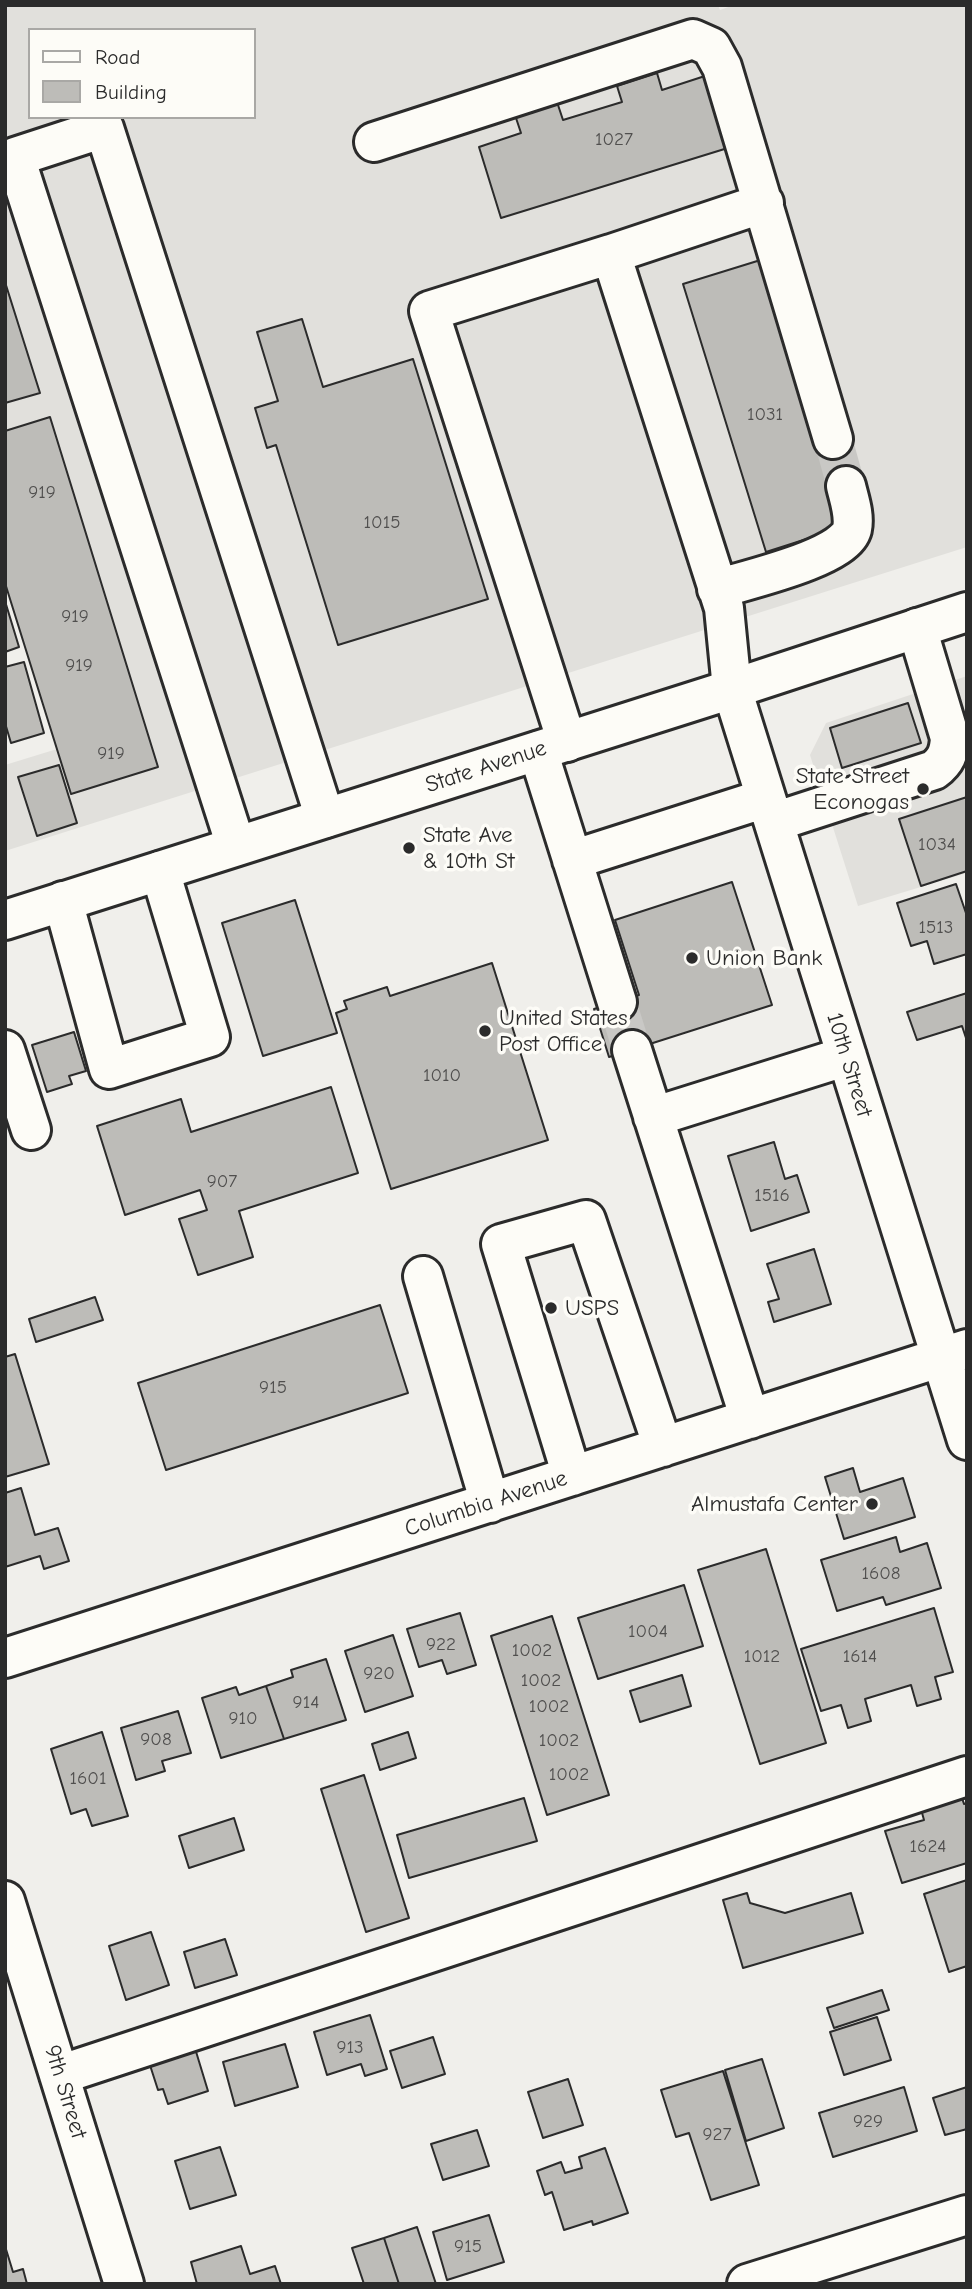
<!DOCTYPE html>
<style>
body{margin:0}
#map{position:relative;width:972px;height:2289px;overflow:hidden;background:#f0efeb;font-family:"Comic Neue",sans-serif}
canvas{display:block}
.frame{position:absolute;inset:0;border:7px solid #2b2b2b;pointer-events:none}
.legend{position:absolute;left:28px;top:28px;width:228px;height:91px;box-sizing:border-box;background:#fdfcf7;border:2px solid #a9a8a5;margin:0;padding:9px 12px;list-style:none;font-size:21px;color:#2b2b2b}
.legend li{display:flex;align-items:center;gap:14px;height:35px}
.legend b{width:35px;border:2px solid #a9a8a5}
</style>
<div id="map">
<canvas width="972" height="2289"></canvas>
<div class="frame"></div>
<ul class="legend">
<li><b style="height:9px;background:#fdfcf7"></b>Road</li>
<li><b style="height:19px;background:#bdbcb8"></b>Building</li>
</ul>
</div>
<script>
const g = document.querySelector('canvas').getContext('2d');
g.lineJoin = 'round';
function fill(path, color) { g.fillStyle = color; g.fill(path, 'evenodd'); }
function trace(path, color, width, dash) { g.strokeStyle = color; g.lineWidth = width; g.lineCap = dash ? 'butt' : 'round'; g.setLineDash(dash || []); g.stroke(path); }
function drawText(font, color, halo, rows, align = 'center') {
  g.font = font + ' "Comic Neue",sans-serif'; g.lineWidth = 7; g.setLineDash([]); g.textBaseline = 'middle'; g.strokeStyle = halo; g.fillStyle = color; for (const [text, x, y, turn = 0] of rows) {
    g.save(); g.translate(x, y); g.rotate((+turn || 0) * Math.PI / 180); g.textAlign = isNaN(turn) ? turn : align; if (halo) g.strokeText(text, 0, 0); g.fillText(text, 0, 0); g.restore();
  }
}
const built = new Path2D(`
 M5 5H718L720 10 734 5H967V547L5 851V765L57 749 5 583ZM30 30H254V117H30Z
 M967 676V873L858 906 810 755 826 723Z`);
const building = new Path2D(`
 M657 73 662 90 708 75 731 147 501 218 479 147 521 133 515 115 557 102 563 120 622 102 617 86Z
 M767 258 839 437 854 484 841 528 766 552 683 284Z
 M5 282 40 393 5 403Z
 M302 319 323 387 413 359 488 599 338 645 276 445 267 448 255 408 278 401 257 332Z
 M50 417 158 767 71 794 5 583V431Z
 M5 601 19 647 5 652Z
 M24 662 44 733 11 743 5 723V667Z
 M908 703 921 743 842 768 830 728Z
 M59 765 77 823 37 836 18 777Z
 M967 797V871L921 886 899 819Z
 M732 882 772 1005 609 1057 594 1009 639 995 615 920Z
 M956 884 967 916V954L934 964 927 941 911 946 897 903Z
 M295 900 337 1033 263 1056 222 923Z
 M492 963 548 1140 391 1189 336 1013 347 1009 344 1001 387 987 390 996Z
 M967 993V1041L962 1026 917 1040 907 1012Z
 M74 1032 86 1071 69 1076 72 1084 47 1092 32 1045Z
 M331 1087 358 1173 239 1211 253 1257 198 1275 179 1219 207 1210 200 1190 125 1215 97 1126 181 1099 191 1132Z
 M774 1142 785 1179 797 1175 809 1212 751 1231 728 1156Z
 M814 1249 831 1304 774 1322 768 1302 779 1299 767 1264Z
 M95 1297 103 1320 36 1342 29 1319Z
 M380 1305 408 1393 166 1470 138 1383Z
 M15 1354 49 1464 5 1477V1357Z
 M853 1468 860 1492 903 1478 915 1517 844 1539 825 1477Z
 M21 1488 35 1535 58 1528 69 1561 44 1569 40 1556 5 1567V1493Z
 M896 1537 900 1552 927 1543 941 1588 886 1605 883 1597 837 1611 821 1560Z
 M766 1549 826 1743 760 1764 698 1570Z
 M684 1585 703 1646 598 1679 578 1618Z
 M934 1608 953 1672 935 1677 941 1699 917 1706 911 1685 865 1699 871 1721 848 1728 841 1705 821 1711 801 1649Z
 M460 1613 476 1665 447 1674 442 1660 419 1667 407 1629Z
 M552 1616 609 1795 547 1815 491 1636Z
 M393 1635 413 1696 365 1712 345 1651Z
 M326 1659 346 1720 284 1739 266 1686 293 1677 291 1670Z
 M682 1675 691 1706 640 1722 630 1691Z
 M266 1686 284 1739 221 1758 202 1698 236 1687 239 1695Z
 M178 1711 191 1753 162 1761 165 1771 136 1780 121 1728Z
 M102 1732 128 1816 92 1826 86 1809 71 1814 51 1749Z
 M408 1732 416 1758 380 1770 372 1744Z
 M364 1775 409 1918 366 1932 321 1789Z
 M959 1789 964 1804 967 1803V1863L902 1883 885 1831 924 1820 919 1802Z
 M524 1798 537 1841 409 1878 397 1835Z
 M234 1818 244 1850 189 1868 179 1836Z
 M967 1880V1966L949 1972 924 1894Z
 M747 1893 750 1903 785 1913 851 1893 863 1933 743 1968 723 1900Z
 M151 1932 169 1985 126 2000 109 1946Z
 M225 1939 237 1975 195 1988 184 1952Z
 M882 1990 889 2010 834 2028 827 2008Z
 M370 2015 387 2069 365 2076 361 2064 327 2075 314 2032Z
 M877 2017 891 2060 844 2075 830 2032Z
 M433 2037 445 2074 402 2088 390 2051Z
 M285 2044 298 2087 235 2106 223 2062Z
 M194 2045 208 2091 168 2104 163 2089 158 2090 148 2059Z
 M762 2059 784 2128 746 2141 725 2070Z
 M723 2071 759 2185 711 2200 689 2133 676 2137 661 2090Z
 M568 2079 583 2125 543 2138 528 2092Z
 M904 2087 917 2131 833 2157 819 2113Z
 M967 2087V2129L945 2135 933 2098Z
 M477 2130 489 2166 443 2180 431 2144Z
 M220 2147 236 2195 190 2209 175 2161Z
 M605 2148 628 2213 593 2225 592 2221 564 2230 552 2192 545 2195 537 2171 561 2162 565 2173 582 2168 579 2157Z
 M489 2215 504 2262 447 2280 433 2232Z
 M417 2227 436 2284H399L384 2238Z
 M384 2238 399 2284H364L352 2248Z
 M5 2246 13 2272 23 2269 27 2284H5Z
 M241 2246 250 2274 275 2266 281 2284H197L191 2262Z`);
const minorTunnel = new Path2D(`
 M833 439 846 486
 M617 1002 632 1050`);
const minor = new Path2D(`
 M374 142 693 39 711 47 722 67 833 439
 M611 254 764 203
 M717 589C745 580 845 558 852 529 855 515 849 499 846 486
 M567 742 429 311 611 254 724 608 732 689 967 1440
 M538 751 617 1002
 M774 822 934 770C946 761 949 753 950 738L917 628
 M236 846 15 157 104 128 325 818
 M572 860 766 798
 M63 901 109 1069 210 1037 160 871
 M5 1050 31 1130
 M632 1050 750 1419
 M653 1117 847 1056
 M423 1276 490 1503
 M572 1476 501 1244 586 1220 663 1447
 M5 1658 967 1349
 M5 1901 124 2284
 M59 2075 967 1776
 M747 2284 967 2215`);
const major = new Path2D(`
 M5 920 732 689 967 612`);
const markers = [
 [923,789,7,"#2b2b2b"],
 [409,848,7,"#2b2b2b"],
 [692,958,7,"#2b2b2b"],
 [485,1031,7,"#2b2b2b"],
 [551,1308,7,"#2b2b2b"],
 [872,1504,7,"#2b2b2b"]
];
const numberNames = [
 ["1027",614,140],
 ["1031",765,415],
 ["919",42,493],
 ["1015",382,523],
 ["919",75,617],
 ["919",79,666],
 ["919",111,754],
 ["1034",937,845],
 ["1513",936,928],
 ["1010",442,1076],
 ["907",222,1182],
 ["1516",772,1196],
 ["915",273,1388],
 ["1608",881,1574],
 ["1004",648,1632],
 ["922",441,1645],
 ["1002",532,1651],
 ["1012",762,1657],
 ["1614",860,1657],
 ["920",379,1674],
 ["1002",541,1681],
 ["914",306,1703],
 ["1002",549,1707],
 ["910",243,1719],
 ["908",156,1740],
 ["1002",559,1741],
 ["1002",569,1775],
 ["1601",88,1779],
 ["1624",928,1847],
 ["913",350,2048],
 ["929",868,2122],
 ["927",717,2135],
 ["915",468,2247]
];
const streetNames = [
 ["State Avenue",486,767,-18],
 ["10th Street",849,1065,73],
 ["Columbia Avenue",486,1504,-18],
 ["9th Street",65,2092,73]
];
const poiNames = [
 ["State Street",909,776,"right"],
 ["Econogas",909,802,"right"],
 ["State Ave",423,835],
 ["& 10th St",423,861],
 ["Union Bank",706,958],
 ["United States",499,1018],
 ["Post Office",499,1044],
 ["USPS",565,1308],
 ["Almustafa Center",858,1504,"right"]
];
fill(built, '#e1e0dc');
fill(building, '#bdbcb8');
trace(building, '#2b2b2b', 2);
trace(minorTunnel, '#c9c8c5', 38, [38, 19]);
trace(minor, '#2b2b2b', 44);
trace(major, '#2b2b2b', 44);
trace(minor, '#fdfcf7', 38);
trace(major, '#fdfcf7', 38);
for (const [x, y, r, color] of markers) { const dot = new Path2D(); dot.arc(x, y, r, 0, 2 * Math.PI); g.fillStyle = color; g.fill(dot); trace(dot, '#fdfcf7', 2.5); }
drawText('19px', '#504f4e', null, numberNames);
drawText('23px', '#2b2b2b', '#fdfcf7', streetNames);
drawText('23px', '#2b2b2b', '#fdfcf7', poiNames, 'left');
</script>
